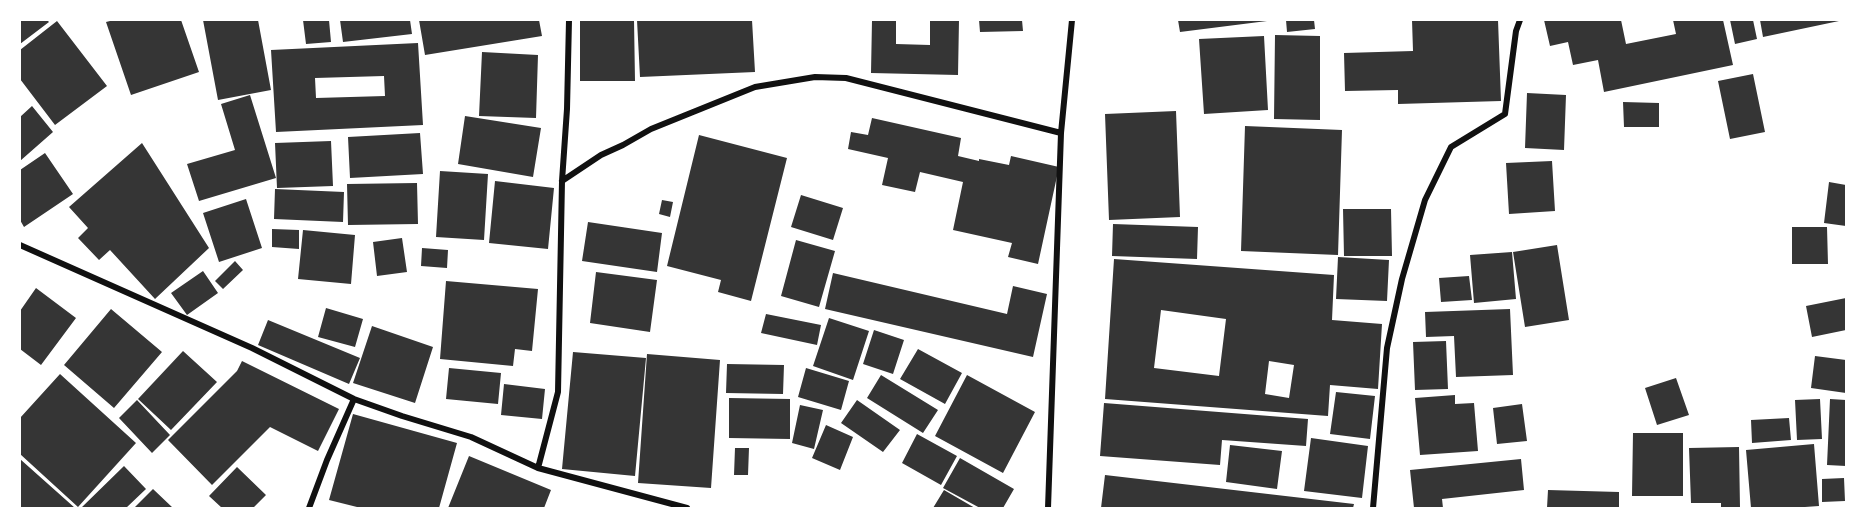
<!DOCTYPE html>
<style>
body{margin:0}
#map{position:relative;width:1866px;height:528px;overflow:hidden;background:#fff;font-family:"Space Grotesk",sans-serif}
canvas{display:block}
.frame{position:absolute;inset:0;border:21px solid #fff;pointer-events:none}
</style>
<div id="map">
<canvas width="1866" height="528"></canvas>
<div class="frame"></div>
</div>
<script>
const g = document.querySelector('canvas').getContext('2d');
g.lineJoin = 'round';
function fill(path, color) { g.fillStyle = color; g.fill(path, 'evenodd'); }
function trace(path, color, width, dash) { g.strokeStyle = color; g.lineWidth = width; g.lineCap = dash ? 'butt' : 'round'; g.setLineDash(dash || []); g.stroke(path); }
const building = new Path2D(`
 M20 20H47L49 22 20 44Z
 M114 20H181L199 72 131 95 106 22Z
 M203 20H258L271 90 218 100Z
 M303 20H329L331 42 306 44Z
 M340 20H410L412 34 343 42Z
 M419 20H539L542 36 425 55Z
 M580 20H634L635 81H580Z
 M637 20H752L755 72 640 77Z
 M872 20H896V44L930 45V20H959L958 75 871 73Z
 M979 20H1022L1023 31 980 32Z
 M1178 20H1267V21L1180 32Z
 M1286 20H1314L1315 29 1287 32Z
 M1412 20H1498L1501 101 1398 104V90L1345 91 1344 53 1413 51Z
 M1544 20H1621L1626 44 1676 34 1673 20H1723L1733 65 1604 92 1598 60 1573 65 1568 42 1550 46Z
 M1730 20H1753L1757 39 1735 44Z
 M1760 20H1839V21L1763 37Z
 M57 21 107 86 55 125 20 79V50Z
 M1275 35 1320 36V120L1274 119Z
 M1264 36 1268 110 1204 114 1199 39Z
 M418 43 423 125 276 132 271 50ZM384 76 385 96 316 98 315 78Z
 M482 52 538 55 536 118 479 116Z
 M1753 74 1765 132 1730 139 1718 81Z
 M1527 93 1566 95 1564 150 1525 148Z
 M250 95 276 178 199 201 187 164 235 150 221 104Z
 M1623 102 1659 103V127H1624Z
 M32 106 53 132 20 161V117Z
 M1176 111 1180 217 1109 220 1105 114Z
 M465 116 541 128 533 177 458 164Z
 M872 118 961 138 958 156 979 161V159L1009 165 1011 156 1059 167 1038 264 1008 257 1012 243 953 230 963 182 920 172 915 192 882 185 888 158 848 149 851 132 868 135Z
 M1245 126 1342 130 1338 255 1241 251Z
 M420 133 423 174 350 178 348 137Z
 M699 135 787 158 751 301 718 292 721 280 667 266Z
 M331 141 333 186 277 188 275 143Z
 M142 143 209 248 155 299 110 250 99 260 78 238 88 228 69 207Z
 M45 153 73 194 24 227 20 220V170Z
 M1552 161 1555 211 1509 214 1506 163Z
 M440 171 488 174 484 240 436 237Z
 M495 181 554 188 548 249 489 243Z
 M1829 182 1846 185V226L1824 223Z
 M417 183 418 224 348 225 347 184Z
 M275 189 344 192 343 222 274 219Z
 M801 195 843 208 833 240 791 227Z
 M246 199 262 248 219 262 203 213Z
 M662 200 673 202 670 217 659 214Z
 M1343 209H1391L1392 256H1344Z
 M588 222 662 233 657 272 582 261Z
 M1113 224 1198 227 1197 259 1112 256Z
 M1792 227H1827L1828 264H1792Z
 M272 229 299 230V249L272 247Z
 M303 230 355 235 351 284 298 279Z
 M402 238 407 272 377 276 373 242Z
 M796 240 835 251 819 307 781 296Z
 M1557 245 1569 320 1525 327 1513 252Z
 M422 248 448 250 447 268 421 266Z
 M1512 252 1516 299 1474 303 1470 255Z
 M1338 257 1389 260 1387 301 1336 299Z
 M1114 259 1334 275 1332 320 1382 324 1378 389 1330 385 1328 416 1105 399ZM1161 310 1226 319 1219 376 1154 368ZM1269 361 1294 365 1289 398 1265 394Z
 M235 261 243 270 223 289 215 281Z
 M203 271 218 293 187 315 171 293Z
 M596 272 657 280 650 332 590 323Z
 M833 273 1007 314 1013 286 1047 294 1033 357 825 309Z
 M1469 276 1472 300 1441 302 1439 278Z
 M446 281 538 289 532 351 515 349 513 366 440 359Z
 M36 288 76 318 41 365 20 349V311Z
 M1846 298V330L1812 337 1806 306Z
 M326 308 363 319 355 347 318 337Z
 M111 309 162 352 114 408 64 365Z
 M1510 309 1513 375 1456 377 1454 336 1426 337 1425 312Z
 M766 314 821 325 817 345 761 333Z
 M829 318 869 331 853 380 813 366Z
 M268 320 360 358 349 384 258 345Z
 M372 326 433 347 415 403 353 383Z
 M874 330 904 340 893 374 863 364Z
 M1446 341 1448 389 1415 390 1413 342Z
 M918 349 962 373 945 404 900 379Z
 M183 351 217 382 171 430 138 399Z
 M573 352 646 358 635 476 562 469Z
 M647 354 720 360 711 488 638 483Z
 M1815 356 1846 360V393L1811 388Z
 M242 361 339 409 318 451 270 427 212 485 168 440 237 371Z
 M727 364 784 365 783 394 726 393Z
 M449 368 501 373 498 404 446 399Z
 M806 368 849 381 841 410 798 397Z
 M60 374 136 443 78 507 20 454V418Z
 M881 375 938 410 923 433 867 398Z
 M967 375 1035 412 1003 473 935 436Z
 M1676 378 1689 415 1657 425 1645 388Z
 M504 384 545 389 542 419 501 415Z
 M1336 392 1375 396 1370 439 1330 434Z
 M1455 395V404L1474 403 1478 451 1420 455 1415 398Z
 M729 398 790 399V439L729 438Z
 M1820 399 1822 439 1797 440 1795 400Z
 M1830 399 1846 400V466L1827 465Z
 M137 400 170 435 152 453 119 418Z
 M857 400 900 430 883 452 841 423Z
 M1104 403 1308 419 1306 446 1222 440 1220 465 1100 456Z
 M1522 404 1527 441 1497 444 1493 408Z
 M800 405 823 410 814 449 792 443Z
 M353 414 457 443 439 508H361L329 500Z
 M1789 418 1791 440 1752 443 1751 420Z
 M826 425 853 437 840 470 812 458Z
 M1633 433H1683V496H1632Z
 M917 434 957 456 941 485 902 463Z
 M1311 438 1368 446 1362 498 1304 491Z
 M1814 444 1819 506 1791 508H1751L1746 450Z
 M1230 445 1282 451 1277 489 1226 482Z
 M1739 447 1740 508H1721V503H1691L1689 448Z
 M735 448H749L748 475H734Z
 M469 456 551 490 544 508H448Z
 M960 458 1014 489 1003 508H980L943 488Z
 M20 459 75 508H20Z
 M1521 459 1524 490 1442 499 1443 508H1414L1410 470Z
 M124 466 146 489 126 508H81Z
 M237 467 266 495 253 508H222L209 496Z
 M1105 475 1354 504 1353 508H1101Z
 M1844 478 1845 501 1822 502V479Z
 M153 489 173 508H134Z
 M944 490 975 508H933Z
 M1548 490 1619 492V508H1547Z`);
const minor = new Path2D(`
 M562 181 601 155 623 145 651 129 755 87 815 77 846 78 1061 133
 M20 245 252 348 354 399 402 416 471 437 538 468 687 508
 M538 468 558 392 562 181 567 109 569 20
 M309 508 327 460 354 399
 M1048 508 1061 133 1072 20
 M1373 508 1387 348 1402 279 1425 200 1451 147 1505 114 1516 31 1520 20`);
fill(building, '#353535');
trace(minor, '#111', 6);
</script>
